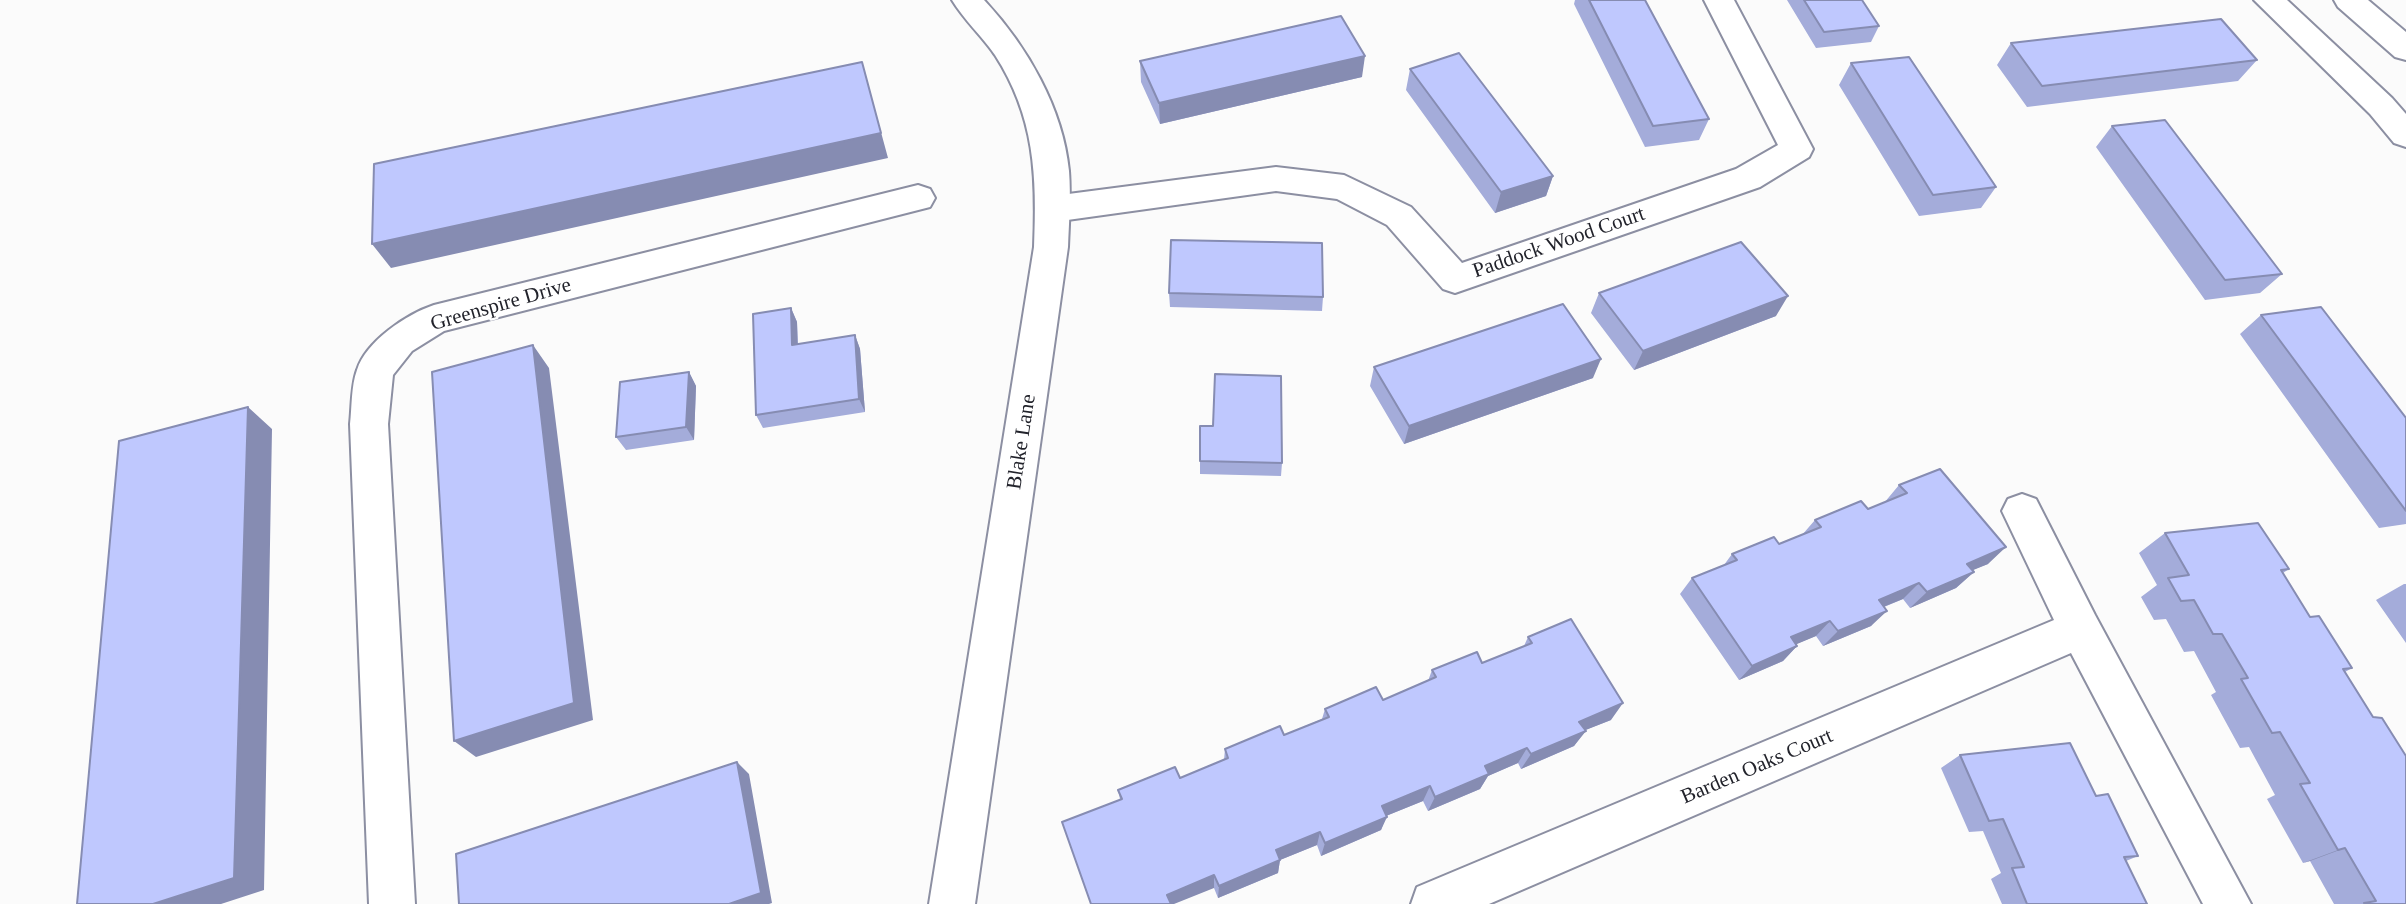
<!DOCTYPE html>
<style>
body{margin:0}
canvas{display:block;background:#fbfbfb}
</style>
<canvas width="2406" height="904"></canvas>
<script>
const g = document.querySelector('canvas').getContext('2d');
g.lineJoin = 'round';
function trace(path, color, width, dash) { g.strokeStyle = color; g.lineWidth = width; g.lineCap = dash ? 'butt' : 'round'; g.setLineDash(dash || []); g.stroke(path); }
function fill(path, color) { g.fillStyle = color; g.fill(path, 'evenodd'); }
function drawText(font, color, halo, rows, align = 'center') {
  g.font = font + ' "Times New Roman",serif'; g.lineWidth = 5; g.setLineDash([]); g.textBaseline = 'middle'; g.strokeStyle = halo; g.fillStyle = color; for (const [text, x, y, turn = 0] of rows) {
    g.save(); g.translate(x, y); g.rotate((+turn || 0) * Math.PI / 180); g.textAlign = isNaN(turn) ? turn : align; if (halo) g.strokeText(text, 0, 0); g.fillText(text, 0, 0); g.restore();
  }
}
const minor = new Path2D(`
 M1704 0H1734L1813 149 1809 157 1760 187 1455 293 1443 289 1387 225 1337 199 1276 191 1053 222 1041 218 1036 209 1041 200 1053 196 1276 167 1344 175 1411 207 1462 263 1736 169 1778 145Z
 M918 185 930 189 935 198 930 207 444 331 412 351 393 375 388 424 415 904H369L350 424C352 407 351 386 357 370 366 341 407 314 434 305Z
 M2022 494 2036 499 2095 615 2251 904H2203L2071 653 1489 904H1411L1417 887 2054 620 2002 511 2008 499Z`);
const tertiary = new Path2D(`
 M952 0H984C1027 46 1063 108 1069 171 1071 197 1069 222 1068 247L975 904H929L1034 247C1037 176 1035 117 995 55 982 36 964 20 952 0Z`);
const secondary = new Path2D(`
 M2254 0H2287L2392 98 2406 114V147L2394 143 2370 114Z
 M2334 0H2368L2406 32V60L2395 57 2338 7Z`);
const wall = new Path2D(`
 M1575 0H1645L1709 119 1699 140 1645 147 1574 4Z
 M1787 0H1862L1879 26 1871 42 1816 48Z
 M2011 43 2257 60 2238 81 2027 107 1997 65Z
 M1140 61 1362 77 1160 124 1141 82Z
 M1851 63 1996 187 1981 208 1919 216 1839 85Z
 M1410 69 1553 176 1546 196 1495 213 1406 90Z
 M2112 126 2282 274 2260 293 2205 300 2096 147Z
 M1169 293 1323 297 1322 311 1170 307Z
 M1599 293 1776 316 1634 370 1591 313Z
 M791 308 797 322 798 344 855 335 860 349 865 412 763 428 756 415Z
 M2261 315 2406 418V524L2379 528 2240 334Z
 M1374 367 1593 378 1404 444 1370 386Z
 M689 372 696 386 694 440 626 450 616 437Z
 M1200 426H1213L1282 463 1281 476 1200 474Z
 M1899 485 1988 564 1972 570 1974 572 1956 588 1910 608 1903 599 1884 607 1871 626 1823 646 1816 636 1796 644 1797 646 1783 661 1739 680 1680 594 1692 578 1724 565 1732 554 1779 544 1802 535 1815 520 1868 509 1884 503Z
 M2165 533 2289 569 2283 573 2310 617 2352 668 2345 672 2406 904H2334L2310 861 2303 863 2267 799 2275 795 2249 747 2240 748 2211 695 2216 692 2194 651 2184 652 2166 619 2154 620 2141 597 2157 585 2139 553Z
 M2404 584H2406V643L2376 600Z
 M1528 637 1611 720 1585 730 1574 746 1521 769 1518 763 1488 776 1480 789 1428 811 1423 801 1386 816 1381 830 1321 856 1317 845 1280 860 1278 873 1218 898 1214 888 1120 799 1118 790 1180 778 1224 760 1225 749 1284 735 1322 719 1325 709 1383 700 1428 681 1432 670 1482 663 1524 646Z
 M1960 755 2096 796 2138 856 2126 861 2147 904H2002L1991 879 2001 873 1983 831 1969 832 1941 768Z`);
const shadedWall = new Path2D(`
 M1365 56 1362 77 1160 124 1159 103Z
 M862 62 888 158 391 268 372 244Z
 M1553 176 1546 196 1495 213 1501 192Z
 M1788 296 1776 316 1634 370 1643 351Z
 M791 308 797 322 798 359 792 345Z
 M855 335 860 349 865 412 859 399Z
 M533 345 549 368 593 720 476 757 454 741Z
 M1601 359 1593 378 1404 444 1409 426Z
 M689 372 696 386 694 440 686 427Z
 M248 407 272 429 264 890 221 904H153Z
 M2006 547 1988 564 1949 580 1967 564Z
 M1974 572 1956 588 1910 608 1927 592Z
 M1919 583 1903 599 1863 615 1879 600Z
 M1887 611 1871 626 1823 646 1838 631Z
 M1830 621 1816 636 1778 652 1791 637Z
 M1797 646 1783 661 1739 680 1752 666Z
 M1623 703 1611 720 1568 737 1579 722Z
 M1586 731 1574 746 1521 769 1531 754Z
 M1527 748 1518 763 1488 776 1480 789 1428 811 1435 797 1485 766Z
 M737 762 749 774 772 903 769 904H729Z
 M1430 786 1423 801 1376 820 1382 806Z
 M1387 817 1381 830 1321 856 1325 843Z
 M1320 832 1317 845 1280 860 1278 873 1218 898 1219 886 1276 850Z
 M2345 848 2310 861 2303 863 2338 850Z
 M1214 875V888L1174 904H1168L1167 895Z`);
const building = new Path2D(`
 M1589 0H1645L1709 119 1653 126Z
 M1804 0H1862L1879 26 1824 32Z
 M1341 16 1365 56 1159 103 1140 61Z
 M2221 19 2257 60 2042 86 2011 43Z
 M1459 53 1553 176 1501 192 1410 69Z
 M1909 57 1996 187 1933 195 1851 63Z
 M862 62 881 133 372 244 374 164Z
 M2165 120 2282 274 2225 280 2112 126Z
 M1171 240 1322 243 1323 297 1169 293Z
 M1741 242 1788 296 1643 351 1599 293Z
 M1563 304 1601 359 1409 426 1374 367Z
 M2321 307 2406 418V511L2261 315Z
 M791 308 792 345 855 335 859 399 756 415 753 314Z
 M533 345 574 703 454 741 432 372Z
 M689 372 686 427 616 437 620 382Z
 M1215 374 1281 376 1282 463 1200 461V426H1213Z
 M248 407 234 878 153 904H77L119 441Z
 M1940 469 2006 547 1967 564 1974 572 1927 592 1919 583 1879 600 1887 611 1838 631 1830 621 1791 637 1797 646 1752 666 1692 578 1737 560 1732 554 1774 537 1779 544 1821 527 1815 520 1861 501 1868 509 1907 493 1899 485Z
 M2258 523 2289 569 2281 570 2310 617 2319 616 2352 668 2343 669 2373 717 2382 718 2406 756V904H2365L2364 903 2376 901 2345 848 2338 850 2300 784 2310 783 2280 732 2272 733 2241 679 2248 678 2222 634H2213L2194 600 2181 601 2168 578 2189 575 2165 533Z
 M1571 619 1623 703 1579 722 1586 731 1531 754 1527 748 1485 766 1489 774 1435 797 1430 786 1382 806 1387 817 1325 843 1320 832 1276 850 1280 860 1219 886 1214 875 1167 895 1171 904H1091L1062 822 1122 799 1118 790 1175 767 1180 778 1228 758 1225 749 1280 726 1284 735 1329 717 1325 709 1376 687 1383 700 1436 677 1432 670 1477 652 1482 663 1532 643 1528 637Z
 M2070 743 2096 796 2108 794 2138 856 2124 857 2147 904H2027L2012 868 2024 867 2003 819 1989 821 1960 755Z
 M737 762 761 893 729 904H459L456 854Z`);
const streetNames = [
 ["Paddock Wood Court",1559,243,-19],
 ["Greenspire Drive",501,305,-16],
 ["Blake Lane",1022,442,-81],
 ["Barden Oaks Court",1757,767,-23]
];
trace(minor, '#8c8fa2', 4);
trace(tertiary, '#8c8fa2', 4);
trace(secondary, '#8c8fa2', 4);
fill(minor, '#fff');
fill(tertiary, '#fff');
fill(secondary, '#fff');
fill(wall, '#a4acda');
fill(shadedWall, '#868cb2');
fill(building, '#bfc8fe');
trace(building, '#868cb2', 2);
drawText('21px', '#22232b', '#fff', streetNames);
</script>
